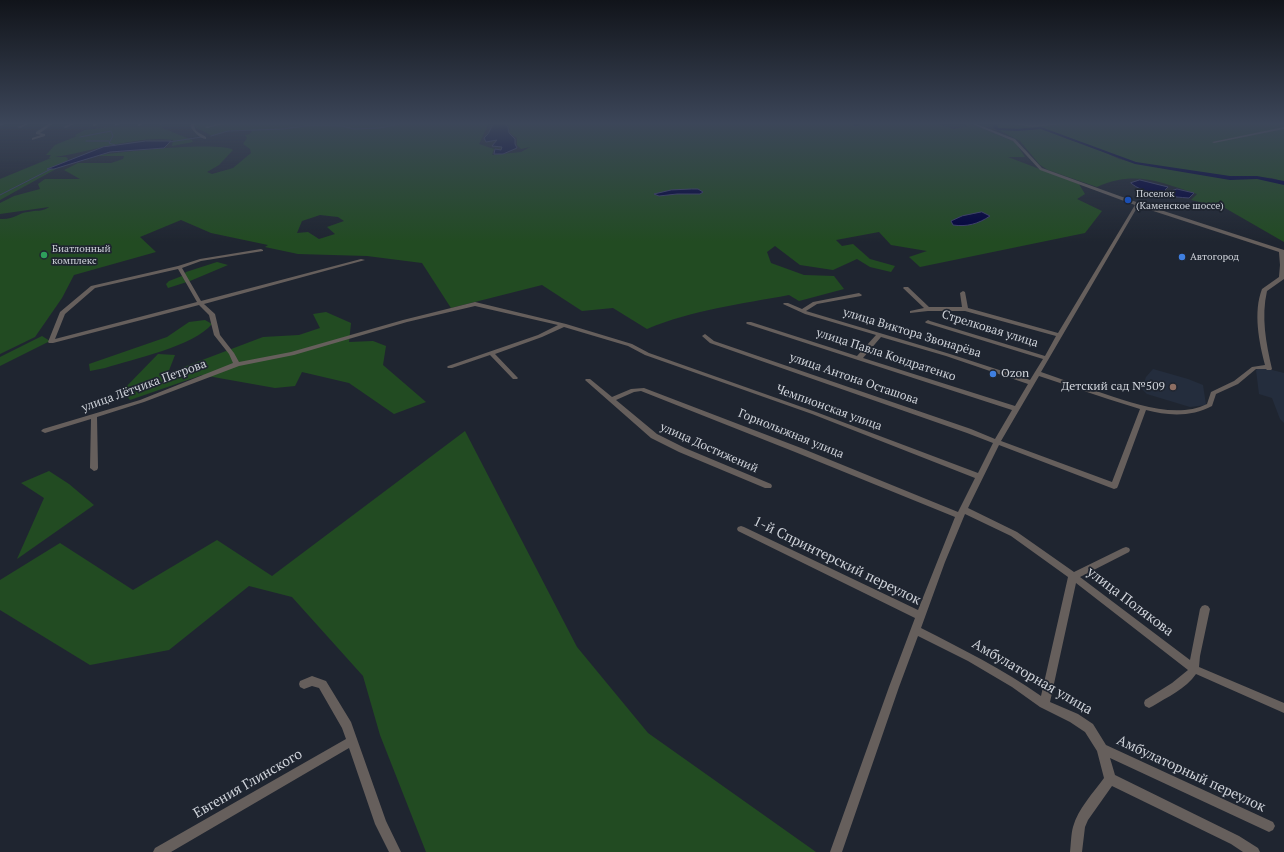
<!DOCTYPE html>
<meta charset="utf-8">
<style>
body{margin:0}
canvas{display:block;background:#1f2530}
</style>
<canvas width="1284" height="852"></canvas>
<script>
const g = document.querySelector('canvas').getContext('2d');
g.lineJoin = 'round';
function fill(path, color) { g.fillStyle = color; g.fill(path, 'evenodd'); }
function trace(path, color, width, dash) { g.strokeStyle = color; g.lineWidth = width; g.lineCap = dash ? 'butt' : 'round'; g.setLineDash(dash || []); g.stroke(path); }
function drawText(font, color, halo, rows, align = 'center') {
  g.font = font + ' "PT Serif",serif'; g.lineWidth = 3.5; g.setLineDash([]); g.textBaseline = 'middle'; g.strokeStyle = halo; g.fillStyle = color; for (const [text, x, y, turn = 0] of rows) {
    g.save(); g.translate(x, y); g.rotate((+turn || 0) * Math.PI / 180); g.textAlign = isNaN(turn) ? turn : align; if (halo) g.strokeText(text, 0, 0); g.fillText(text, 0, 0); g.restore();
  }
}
const built = new Path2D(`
 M1260 367 1284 373V423L1280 419 1272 398 1259 394 1256 370Z
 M1153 369 1188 379 1203 385 1206 405 1190 407 1147 394 1142 389 1146 377Z`);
const green = new Path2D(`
 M194 123H489L479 144 494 149 492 155 521 152 530 147 521 149 517 145V138L510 133V128L506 123H855L854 126 860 125 859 123H936L954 129 967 126 961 123H969L1015 142 1025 157H1008L1079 184 1085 194 1077 199 1102 211 1085 233 920 267 909 257 927 251 891 245 879 232 836 240 842 246 853 244 870 259 895 266 891 272 870 267 857 259 833 270 800 265 775 246 767 252 771 263 804 275 834 276 844 289 799 301 789 295C741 304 692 310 647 329L613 308 582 311 542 285 451 308 422 263 367 256 298 254 265 247 268 245 211 233 181 220 140 237 156 252 74 275 62 298 35 337 0 354V219C15 220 17 213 28 212 36 210 43 212 49 207L0 214V203L14 196 40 189 38 184 45 179H80L64 170 78 163H111L123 159 124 156H95C116 152 220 141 233 150L219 165 207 172 212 174 233 168 251 153 250 149 243 144 247 138 245 135 250 134 252 131 232 130 212 136 194 126ZM320 215 338 217 344 221 327 227 335 234 319 239 308 232 297 233 302 221Z
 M994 123H1284V182L1272 178 1225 176 1136 163 1042 128 999 129Z
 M109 127H160L192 140 193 142 172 146 173 140C139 135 90 152 55 157H66L68 159 65 163 48 169H56L0 200V179L51 158H49L51 155H46L55 145 77 136 75 135 85 130Z
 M1007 129H1042L1070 140 1089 145 1119 159 1135 163 1230 178 1246 177 1272 179 1284 183V242L1225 208 1191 200 1197 194C1159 182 1135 170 1097 187L1048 170 1040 165 1020 141 999 130Z
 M217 262 228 265 190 281 168 288 166 284 169 281 182 276 186 272Z
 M326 312 351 323 349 342 373 341 386 346 383 365 426 402 394 414 349 383 302 372 295 386 275 388 202 375 130 400 122 391 158 354 175 355 168 373 263 337 299 335 320 328 313 314Z
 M205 320 212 324C194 346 133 359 105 368L90 371 89 364 167 337 189 322Z
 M42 336 50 341 0 366V357Z
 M465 431 577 647 648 733 816 852H426L380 735 363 676 292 597 249 586 169 650 90 665 0 610V580L60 543 133 590 217 540 272 576Z
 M49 471 69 484 94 505 17 559 44 498 21 483Z`);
const water = new Path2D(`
 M494 123H505L508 127 509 133 515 139V144L517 148 503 154H494L495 149 501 150 502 147 492 146 497 140 486 142 484 138 488 134Z
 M146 141H171L164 148 110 152 54 169H47L103 147Z
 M1140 180 1168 187 1165 190 1168 192 1177 189 1194 193 1189 198C1174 197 1142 194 1131 183Z
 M692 189H698L703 192 700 194H677L659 196 654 194 671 190Z
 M982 212 990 216C978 224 967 227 953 225L951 221 962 216Z`);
const stream = new Path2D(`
 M211 136 228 131 283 129 312 125 342 126 354 129 379 128 405 123
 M80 137 111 131 113 136 109 143 115 145
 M86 141H109
 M169 142 202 137
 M0 195 51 169`);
const river = new Path2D(`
 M995 123H1004L997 125 998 128 1017 129 1041 127 1136 162 1230 176H1257L1284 181V185L1257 179 1230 180 1135 164 1041 129 1017 131 998 130 993 128V124Z`);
const minor = new Path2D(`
 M4 123H8L0 126V124Z
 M27 123H31L20 128 17 127Z
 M50 123H54L40 133 45 134V136L32 140V138L41 135 36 134V132Z
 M72 123H76L66 128 63 127Z
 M95 123H99L95 126H93V124Z
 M118 123H122L115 126V124Z
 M140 123H144L140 126H138V124Z
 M162 123H166L160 125V123Z
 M192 123H195L194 126 196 131 206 137V139C199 138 194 132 190 126Z
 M222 123H227L207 128 205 127Z
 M970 123H974L1015 139 1042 168 1139 203 1284 250V279L1267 291C1261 317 1266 343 1272 369L1271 370H1267L1266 369H1256L1238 384 1216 394 1212 406C1192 417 1168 416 1146 410L1118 486 1117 488 1114 489 999 445 968 508 1017 532 1074 572 1123 548 1126 547 1129 548 1130 550 1129 552 1080 577 1190 660 1200 609 1202 606 1205 605 1208 606 1210 609 1200 656 1199 667 1284 703V713L1196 674C1186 689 1167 697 1153 706L1149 708 1145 706 1144 703 1145 700 1172 683 1188 670 1076 583 1050 702 1078 714 1093 724 1106 745 1273 822 1275 826 1273 830 1269 832 1110 758 1115 775 1239 836 1258 848 1260 852H1243L1231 844 1112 786 1088 820 1085 827 1082 852H1070C1071 844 1071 834 1073 827 1078 809 1093 793 1104 778L1097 751 1085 732 1070 722 1040 707 1012 687 968 661 918 636 899 687 842 852H830L889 687 915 618 738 531 737 529 738 527 741 526 744 527 918 610 955 517 795 452 641 391 634 392 616 400 657 434 685 448 771 484 772 486 771 488H765L679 452 651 438 585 380 586 379H590L612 397 631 389 644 388 801 448 958 512 975 478 812 414 645 355 628 346 564 327 542 337 495 354 517 377 518 378 517 379H513L490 355 452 368H448L447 367 448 366 538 335 558 325 475 306 407 322 294 355 239 366 144 402 97 417 98 468 97 470 94 471 90 468 91 419 45 433 41 431 43 429 140 400 233 363 229 354 214 335 209 315 199 305 53 343H49L48 342 60 312 91 286 178 266 200 259 261 249 263 250V251L201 261 182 268 201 301 361 259 365 260 204 304 215 314 220 335 234 353 239 362 291 352 403 320 475 302 566 324 632 344 649 353 816 412 978 473 993 443 967 433 710 343 702 336 705 334 714 341 971 429 995 439 1012 410 747 324 746 323 747 322H751L857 356 876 335 805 314 783 304 784 303H788L802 309 813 302 859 293 862 295 861 296 817 304 806 311 950 354 1030 380 1043 359 926 323 925 322 928 320 930 321 1045 356 1056 336 965 311H928L910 313V311L924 308 903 288 904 287H908L929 307H962L960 293 963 291 965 292 968 308 1058 333 1135 205 1040 170 1013 141ZM1138 206 1279 252 1280 265 1279 277 1262 289C1253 312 1259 342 1265 365L1252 367 1234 381 1211 392 1207 404C1177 419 1135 404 1105 394 1084 387 1063 380 1041 372ZM178 269 197 302 55 339 65 314 95 288ZM881 337 946 356 1028 384 1015 406 863 358ZM1039 376 1108 399 1140 409 1112 482 1001 441ZM965 514 1011 536 1068 577 1041 696C1003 669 962 649 921 628L945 562Z
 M1007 123 1032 125 1074 123 1032 127Z
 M1284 127V129L1214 143 1212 142Z
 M312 676 326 681 351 722 386 821 401 852H389L375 824 349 748 171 852H153L155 848 346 739 342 728 319 688 312 686 304 689 300 687 299 684 300 681Z`);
const markers = [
 [1128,200,4,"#1a4fb4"],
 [44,255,4,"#2e9e5b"],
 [1182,257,4,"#3f7fe0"],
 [993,374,4,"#3f7fe0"],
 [1173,387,4,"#8d6e63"]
];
const farPoinames = [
 ["Поселок",1136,194],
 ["(Каменское шоссе)",1136,206],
 ["Биатлонный",52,249],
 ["комплекс",52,261],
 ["Автогород",1190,257]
];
const streetNames = [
 ["Стрелковая улица",990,329,17],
 ["улица Виктора Звонарёва",912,333,17],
 ["улица Павла Кондратенко",886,355,18],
 ["улица Антона Осташова",854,379,19],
 ["улица Лётчика Петрова",144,386,-20],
 ["Чемпионская улица",829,408,20],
 ["Горнолыжная улица",791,434,22],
 ["улица Достижений",709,448,24]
];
const poiNames = [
 ["Ozon",1001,374],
 ["Детский сад №509",1165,387,"right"]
];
const nearStreetnames = [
 ["1-й Спринтерский переулок",837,561,26],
 ["улица Полякова",1130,602,37],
 ["Амбулаторная улица",1032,677,30],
 ["Амбулаторный переулок",1191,774,25],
 ["Евгения Глинского",248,784,-30]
];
fill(built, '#242d3d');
fill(green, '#224b22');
fill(water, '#00013d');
trace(water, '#3e406c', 1);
trace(stream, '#3e406c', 1);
fill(river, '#00013d');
fill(minor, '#665f5c');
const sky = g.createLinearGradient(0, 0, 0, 242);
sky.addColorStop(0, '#11141a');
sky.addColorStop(0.51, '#3c4659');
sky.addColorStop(1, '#3c465900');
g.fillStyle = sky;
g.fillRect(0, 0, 1284, 242);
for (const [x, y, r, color] of markers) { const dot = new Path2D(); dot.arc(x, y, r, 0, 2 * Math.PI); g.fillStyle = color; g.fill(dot); trace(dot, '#1f2530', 1.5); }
drawText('10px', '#ced2d9', '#1f2530', farPoinames, 'left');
drawText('12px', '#ced2d9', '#1f2530', streetNames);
drawText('12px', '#ced2d9', '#1f2530', poiNames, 'left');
drawText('14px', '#ced2d9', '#1f2530', nearStreetnames);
</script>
